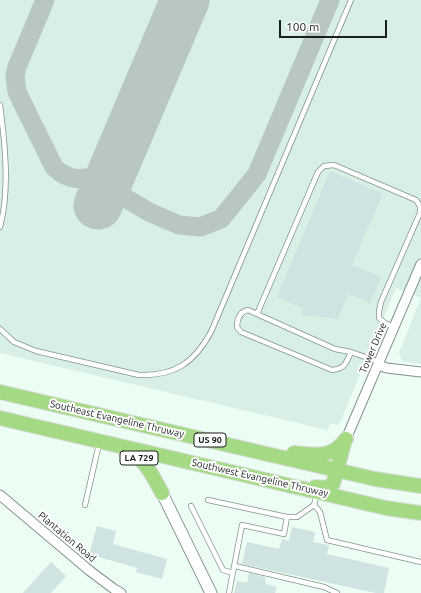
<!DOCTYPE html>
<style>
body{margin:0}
#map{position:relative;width:421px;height:593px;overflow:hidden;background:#ecfdf4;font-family:Ubuntu,sans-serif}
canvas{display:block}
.scale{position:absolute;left:279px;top:20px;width:108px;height:18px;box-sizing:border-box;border:2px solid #181f1c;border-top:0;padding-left:5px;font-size:12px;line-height:14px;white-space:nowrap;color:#181f1c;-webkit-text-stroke:3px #fff;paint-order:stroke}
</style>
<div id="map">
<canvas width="421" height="593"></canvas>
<div class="scale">100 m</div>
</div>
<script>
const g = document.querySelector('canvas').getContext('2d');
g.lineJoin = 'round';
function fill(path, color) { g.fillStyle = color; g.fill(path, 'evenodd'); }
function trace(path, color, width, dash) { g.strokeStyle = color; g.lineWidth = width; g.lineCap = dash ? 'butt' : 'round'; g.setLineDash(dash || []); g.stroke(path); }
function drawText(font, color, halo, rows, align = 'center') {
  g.font = font + ' Ubuntu,sans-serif'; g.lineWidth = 4; g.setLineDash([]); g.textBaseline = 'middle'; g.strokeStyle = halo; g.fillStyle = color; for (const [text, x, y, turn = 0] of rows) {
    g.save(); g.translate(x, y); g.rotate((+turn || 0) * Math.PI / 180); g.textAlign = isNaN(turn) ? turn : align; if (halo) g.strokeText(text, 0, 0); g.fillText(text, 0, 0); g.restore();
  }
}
const built = new Path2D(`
 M0 0H421V364L402 361 399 353 421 298 396 288 339 425 330 423 328 430 0 353Z`);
const taxiway = new Path2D(`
 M45 0 17 67 15 76 17 92 54 167C73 186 89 177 112 172L122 196 149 212 179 225 200 227 221 219 257 174 330 0`);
const runway = new Path2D(`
 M98 205 185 0`);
const building = new Path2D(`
 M330 171 383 194 352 265 381 277 370 303 348 294 338 319 301 315 302 308 277 297Z
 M97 526 116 531 113 544 167 559 162 579 136 572 137 568 89 554Z
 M292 527 315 532 313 542 329 545 327 554 389 568 384 593H376L242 564 247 542 279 549 282 539 289 541Z
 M51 562 66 576 51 593H23Z
 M249 573 265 577 266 584 277 587 275 593H234L237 581 247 583Z`);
const service = new Path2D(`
 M0 105C5 143 10 190 0 227
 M257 314 318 172 324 166 334 165 416 200 420 206V213L381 302 379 311V318L385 323 394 327
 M0 329 14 342 36 351 139 375C175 376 194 363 211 332L351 0
 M351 352C346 363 345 369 332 370L241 332 237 327C237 319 239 312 248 310L335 349 351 352 379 362
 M208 500 287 517
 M85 505 99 444
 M314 505 320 512 327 540 421 562
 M191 506 223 570 233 573
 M235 566 324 587 337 593
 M229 593 242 525 284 534 287 517H297L314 505 317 494`);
const minor = new Path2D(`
 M378 365 387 368 421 372
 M346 439 421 264
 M0 495 90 571 114 589 121 593`);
const tertiary = new Path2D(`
 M162 493 211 593`);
const trunk = new Path2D(`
 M0 392 375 479 421 486
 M0 418 386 508 421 513
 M127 451C145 458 153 477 162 493
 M294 453C314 455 332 459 346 439
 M315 487 327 488 333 484 345 440`);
const shields = [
 [210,440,32],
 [139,458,38]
];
const shieldNames = [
 ["US 90",210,440],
 ["LA 729",139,458]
];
const streetNames = [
 ["Tower Drive",373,348,-67],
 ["Southeast Evangeline Thruway",117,419,13],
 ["Southwest Evangeline Thruway",260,478,13],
 ["Plantation Road",67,537,40]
];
fill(built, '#d7efe4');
trace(taxiway, '#b8c7c0', 19);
trace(runway, '#b8c7c0', 49);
fill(building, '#cfe3e2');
trace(service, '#83938b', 6);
trace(minor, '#83938b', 11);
trace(tertiary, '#83938b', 13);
trace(trunk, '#dadbdb', 16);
trace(service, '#fff', 4.5);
trace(minor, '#fff', 9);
trace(tertiary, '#fff', 11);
trace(trunk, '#a4da84', 14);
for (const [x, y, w] of shields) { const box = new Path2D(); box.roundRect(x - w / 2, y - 7, w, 14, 3); g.fillStyle = '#fff'; g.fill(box); trace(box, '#181f1c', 1); }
drawText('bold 9px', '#181f1c', null, shieldNames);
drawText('10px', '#181f1c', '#fff', streetNames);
</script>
